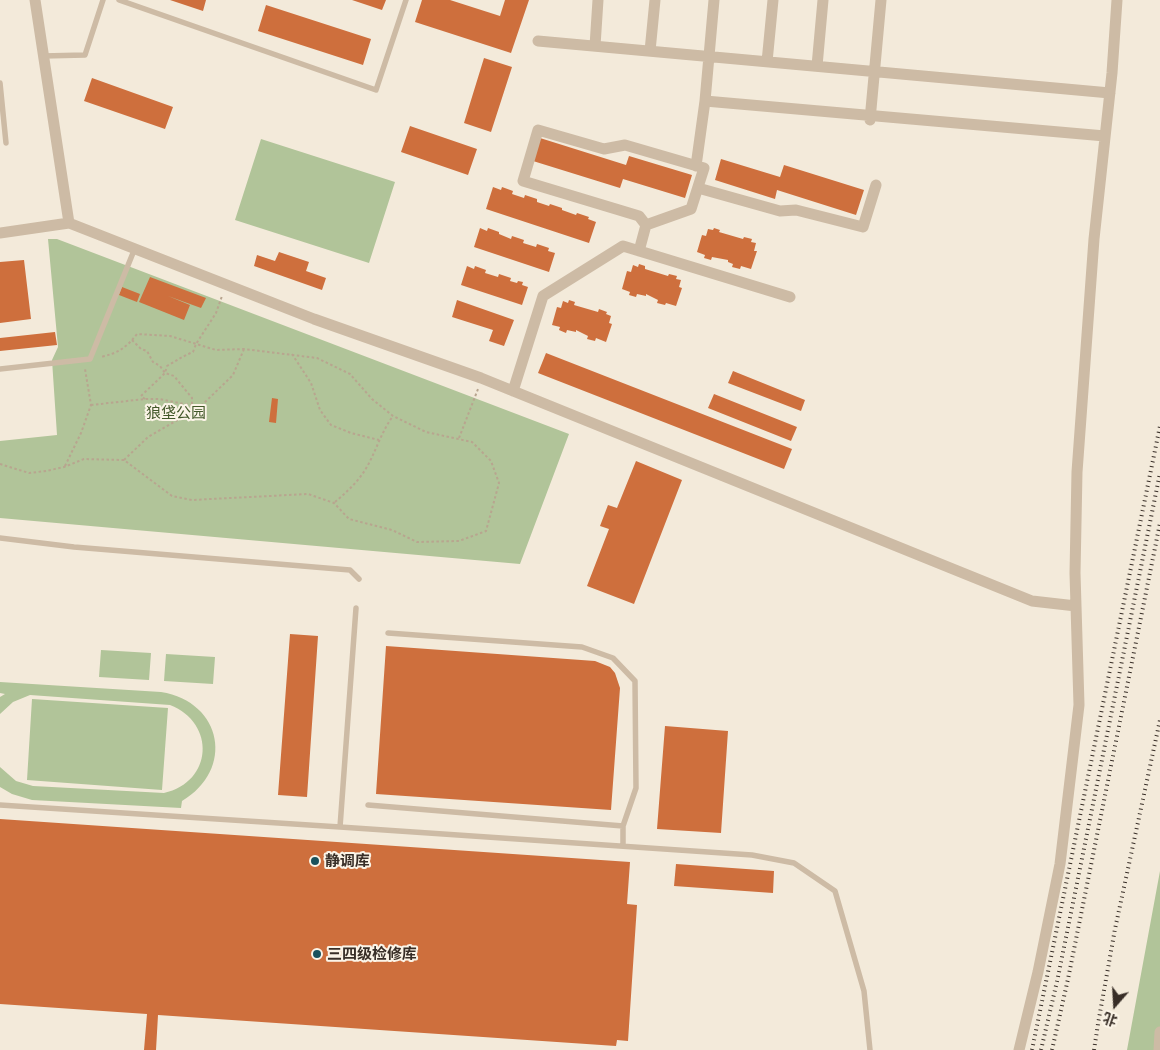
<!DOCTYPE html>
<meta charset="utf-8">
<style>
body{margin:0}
#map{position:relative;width:1160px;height:1050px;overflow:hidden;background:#f3eada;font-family:Quicksand,"Noto Sans SC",sans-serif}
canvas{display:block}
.north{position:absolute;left:1090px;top:980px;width:50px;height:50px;-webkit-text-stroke:4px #fbf4e7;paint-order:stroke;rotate:199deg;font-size:14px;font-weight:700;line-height:20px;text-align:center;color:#382e27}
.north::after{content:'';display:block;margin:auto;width:18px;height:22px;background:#382e27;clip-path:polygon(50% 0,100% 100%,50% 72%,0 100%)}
</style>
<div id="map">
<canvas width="1160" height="1050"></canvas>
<div class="north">北</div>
</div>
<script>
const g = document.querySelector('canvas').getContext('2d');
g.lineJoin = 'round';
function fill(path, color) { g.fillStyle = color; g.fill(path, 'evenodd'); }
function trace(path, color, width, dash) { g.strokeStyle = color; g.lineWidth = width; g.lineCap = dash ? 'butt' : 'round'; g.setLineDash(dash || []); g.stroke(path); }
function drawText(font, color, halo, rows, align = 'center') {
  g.font = font + ' Quicksand,"Noto Sans SC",sans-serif'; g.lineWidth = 4; g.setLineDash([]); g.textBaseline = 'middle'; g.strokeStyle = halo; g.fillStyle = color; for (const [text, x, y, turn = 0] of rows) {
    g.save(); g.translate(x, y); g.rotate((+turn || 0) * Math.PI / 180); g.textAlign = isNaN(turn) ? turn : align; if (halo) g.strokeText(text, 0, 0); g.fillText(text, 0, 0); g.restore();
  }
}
const green = new Path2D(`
 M261 139 395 182 369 263 235 220Z
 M48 239H57L569 434 520 564 0 518V441L57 435 52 360 58 347Z
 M101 650 151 653 149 680 99 677Z
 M166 654 215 657 213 684 164 681Z
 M0 682 161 692C223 702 235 770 182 801L181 808 32 800 12 794 0 787V767L16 781 33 786 164 793C213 782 216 723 170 705L30 695 13 702 0 714V697L5 694 0 693Z
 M32 699 168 708 162 790 27 780Z
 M1160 871V1050H1127Z`);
const building = new Path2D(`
 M170 0H206L203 11Z
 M352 0H386L382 10Z
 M422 0H450L500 16 505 0H529L511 53 415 22Z
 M266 5 371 39 363 65 258 31Z
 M484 58 512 67 491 132 464 123Z
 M92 78 173 107 165 129 84 101Z
 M410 126 477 149 468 175 401 152Z
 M540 138 626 165 629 156 692 175 685 198 623 179 620 188 533 161Z
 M721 159 780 177 784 165 864 190 856 215 777 190 775 199 715 180Z
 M493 187 501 190 502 187 513 191 512 194 524 198 525 195 537 199V202L549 206 550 204 562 208V210L576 215 577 213 589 217 588 219 596 222 589 243 486 209Z
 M480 228 487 231 488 228 499 232V234L511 239 512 236 524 240 523 243 536 247 537 244 549 248 548 251 555 253 549 272 474 247Z
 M714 228 720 230 719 232 743 239 744 237 752 239 751 242 756 243 754 251H757L751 269 741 266 740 269 732 267 733 264 728 262V260L712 257 711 260 704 258 705 255 697 252 702 235 706 236 708 229 713 230Z
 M279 252 309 262 306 271 326 278 322 290 254 266 257 255 275 261Z
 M24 260 31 319 0 323V262Z
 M639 264 645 266V269L668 276 669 274 677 276 676 279 681 280 679 287 682 288 676 306 666 303 665 305 657 303 658 300 646 294V296L637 294 636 297 629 295 630 292 622 289 627 271 631 272 633 265 638 267Z
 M467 266 474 269 475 266 486 270 485 273 498 277 499 274 511 278 510 281 517 283 518 281 523 282 522 285 528 287 522 305 461 285Z
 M150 277 206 298 201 308 168 296 190 305 184 320 139 302Z
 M122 287 140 294 137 302 119 295Z
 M457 300 514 320 504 346 489 341 493 330 452 317Z
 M569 300 575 302 574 305 598 312 599 309 607 312 606 314 611 316 609 323 612 324 606 342 596 338 595 341 587 339 588 336 576 330V332L567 330 566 333 559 330 560 327 552 325 557 307 561 308 563 301 568 303Z
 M55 332 57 345 0 351V338Z
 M546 353 792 449 784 469 538 373Z
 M733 371 805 400 801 411 728 383Z
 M714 394 797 427 791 441 708 408Z
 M272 398 278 399 276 423 269 422Z
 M636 461 682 480 634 604 587 586 609 529 600 526 608 505 617 508Z
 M290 634 318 636 307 797 278 795Z
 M386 646 595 661 610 667 615 673 620 688 611 810 376 794Z
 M665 726 728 731 721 833 657 829Z
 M0 819 630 862 627 904 637 905 628 1041 617 1040 616 1046 158 1015 156 1050H144L147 1014 0 1004Z
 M676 864 774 871 773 893 674 886Z`);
const path = new Path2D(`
 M132 340 141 349 147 351 153 362 160 366 165 373 174 376 192 398V406
 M292 354 311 383 320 410 331 425 351 433 379 440
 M145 399 141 396 165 373 167 366C176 361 183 356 193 352L196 344 216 313 222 296
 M91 405 145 399H159L200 407
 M459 438 478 389
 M124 460 148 437 200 407 233 375 244 349
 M0 464 29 473 46 471 64 467 84 459 124 460 172 496 192 500 308 494 334 503 349 519 392 530 417 542 459 541 486 531 499 483 491 461 472 442 426 432 393 416 372 399 350 374 317 358 244 349 216 350 170 336 137 334C126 348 118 353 101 357
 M65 466 81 433 91 405 85 369
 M335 502C348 491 360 480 368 465 377 448 382 431 393 416`);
const service = new Path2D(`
 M119 0 376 90 406 0
 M43 56 85 55 103 0
 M0 83 6 143
 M0 369 90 359 135 248
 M0 538 74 547 350 570 359 579
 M356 608 340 827 752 855 794 863 835 891 864 991 870 1050
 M388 633 582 647 613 658 635 681 636 788 623 826V846
 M0 805 340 827
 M368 805 623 826`);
const minor = new Path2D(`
 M35 0 69 223
 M538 41 1110 93
 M595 46 598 0
 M650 51 655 0
 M767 62 773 0
 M817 66 823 0
 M705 101 1105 136
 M870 120 881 0
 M696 166 705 101 714 0
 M698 188 780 211 796 210 863 227 876 185
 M0 233 69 223 314 319 481 378 1032 601 1076 606
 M639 251 646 225 639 216 523 181 538 130 604 149 625 145 704 168 691 209 646 225
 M513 391 543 296 623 246 790 297
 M1019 1050 1038 972 1060 864 1079 705 1075 573 1077 472 1094 239 1112 73 1117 0
 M1159 1050 1160 1032`);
const rail = new Path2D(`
 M1032 1050 1160 426
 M1041 1050 1058 977 1160 473
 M1052 1050 1068 979 1160 523
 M1094 1050 1098 1024 1115 929 1160 720`);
const markers = [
 [315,861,5,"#19515c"],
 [317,954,5,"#19515c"]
];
const parkNames = [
 ["狼垡公园",176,413]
];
const poiNames = [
 ["静调库",325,861],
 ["三四级检修库",327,954]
];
fill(green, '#b1c499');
fill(building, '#ce6f3d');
trace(path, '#b8a58f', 2, [2.5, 2.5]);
trace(service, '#cdbba5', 5.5);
trace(minor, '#cdbba5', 11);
trace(rail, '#382e27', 4, [1, 4]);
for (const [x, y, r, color] of markers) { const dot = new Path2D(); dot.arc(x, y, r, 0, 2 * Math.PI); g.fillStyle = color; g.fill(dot); trace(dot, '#fbf4e7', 2); }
drawText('15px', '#425829', '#fbf4e7', parkNames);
drawText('bold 15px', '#382e27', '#fbf4e7', poiNames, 'left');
</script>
